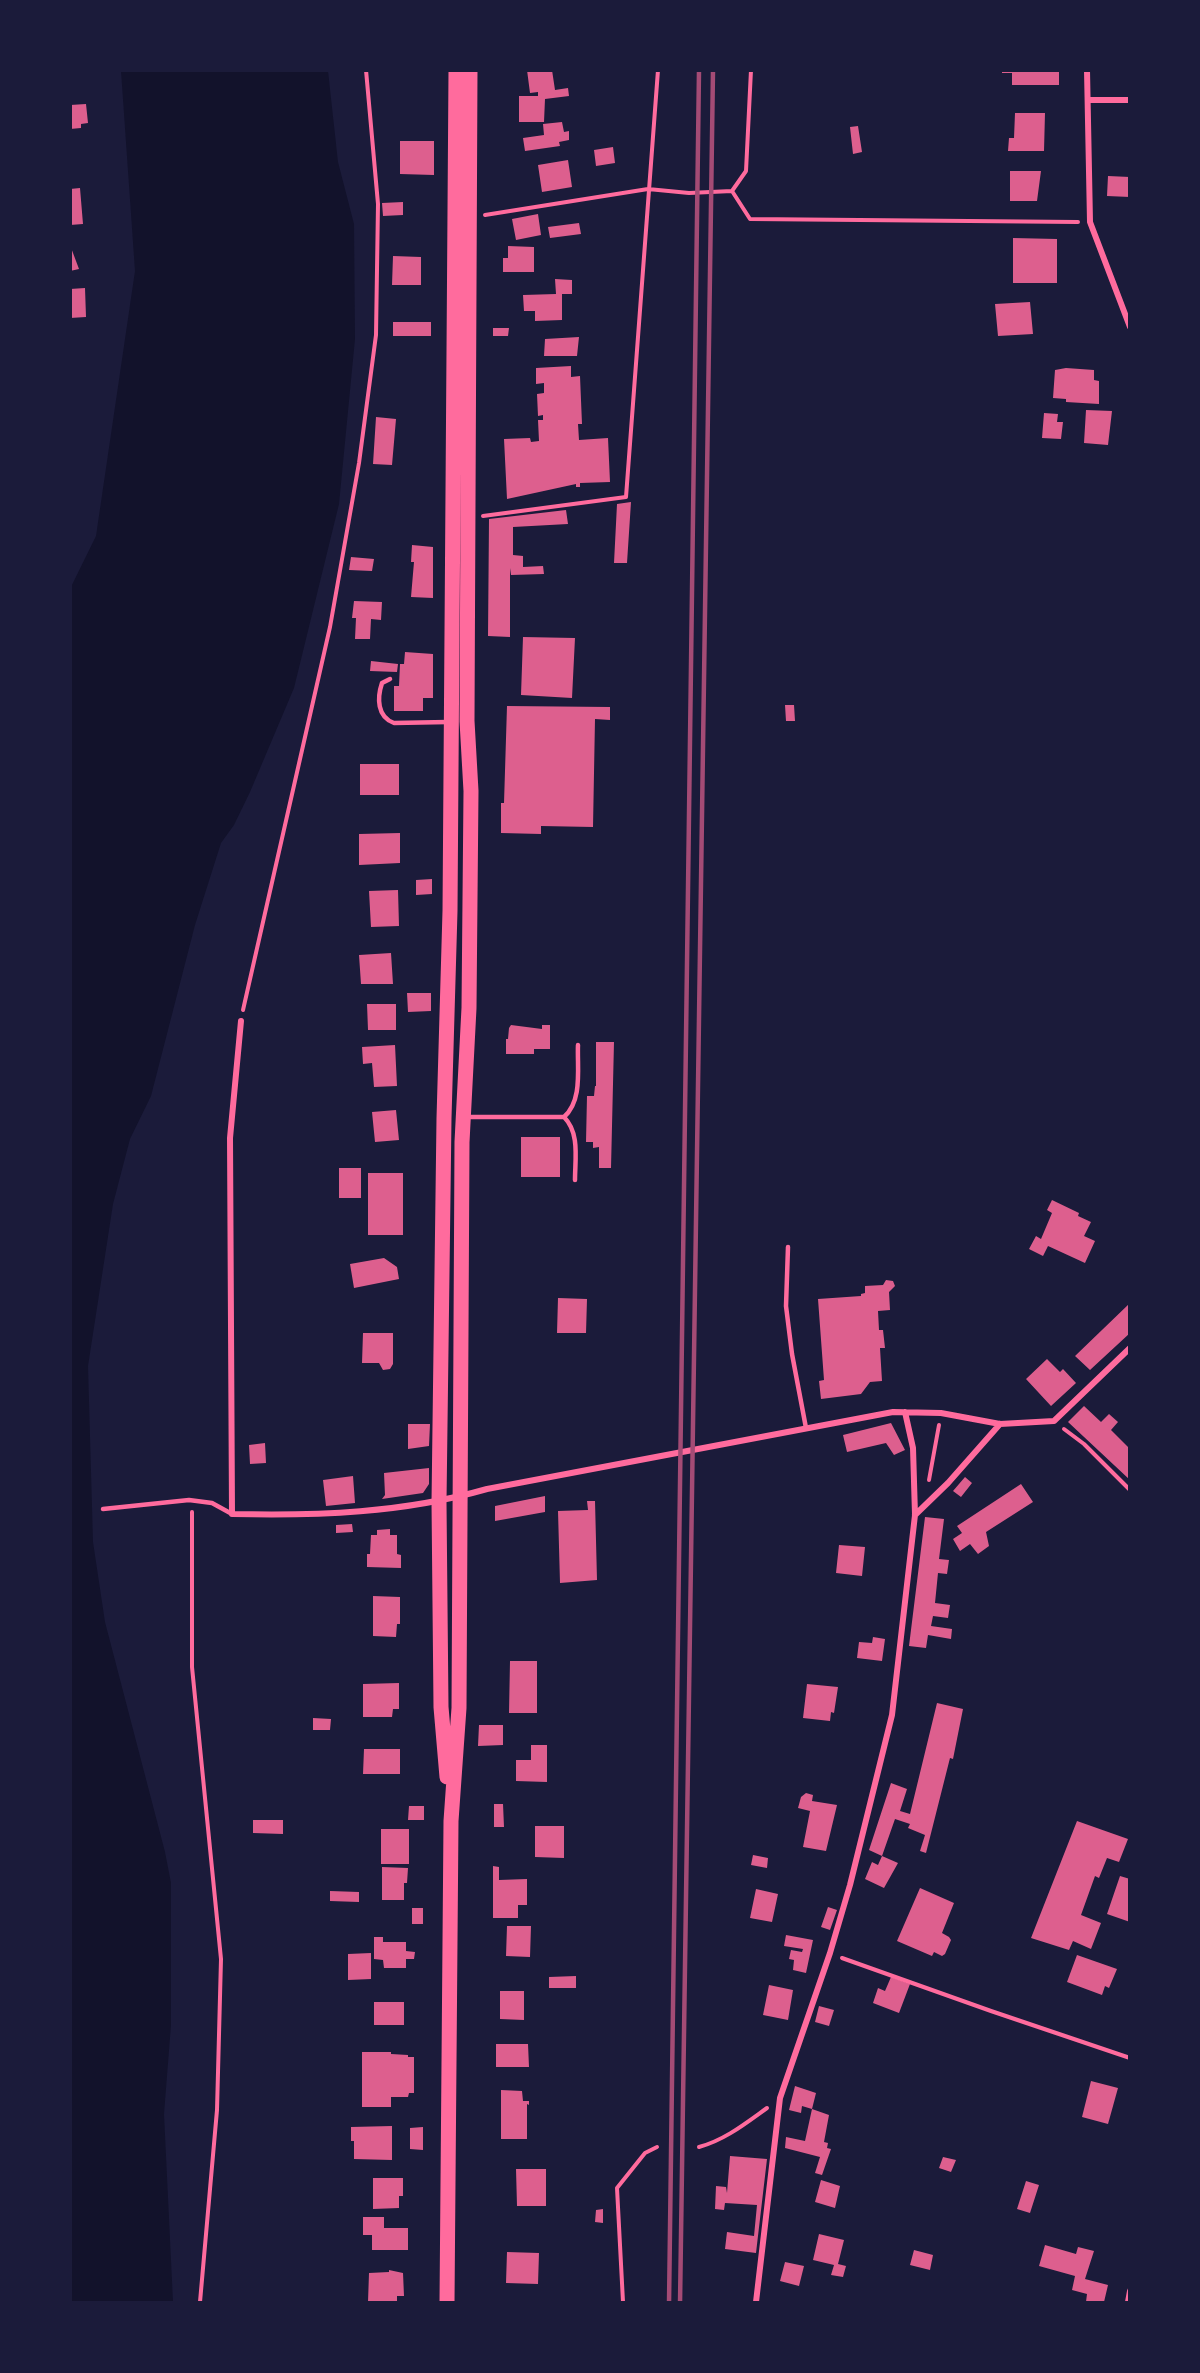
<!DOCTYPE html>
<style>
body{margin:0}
#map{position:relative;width:1200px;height:2373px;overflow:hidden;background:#1b1b3a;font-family:"Alegreya Sans",sans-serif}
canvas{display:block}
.frame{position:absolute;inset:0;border:72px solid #1b1b3a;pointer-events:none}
</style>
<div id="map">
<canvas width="1200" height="2373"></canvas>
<div class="frame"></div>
</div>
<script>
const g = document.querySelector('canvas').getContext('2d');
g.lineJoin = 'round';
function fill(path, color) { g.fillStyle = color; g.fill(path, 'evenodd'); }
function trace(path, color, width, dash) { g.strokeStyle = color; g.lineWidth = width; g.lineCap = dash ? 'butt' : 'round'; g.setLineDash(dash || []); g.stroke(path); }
const water = new Path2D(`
 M121 71H328L338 162 354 224 355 339 339 504 294 688 250 792 234 825 221 843 195 925 151 1096 130 1139 113 1204 88 1366 93 1542 105 1622 165 1852 171 1883V2025L164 2114 173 2302H70V589L96 536 135 271Z`);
const building = new Path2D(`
 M527 70H552L555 90 568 88 569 96 545 99 544 122H519V96H538V92L530 93Z
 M1002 70H1059V85H1012V73H1002Z
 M86 104 88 123 81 124V128L70 129V105Z
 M1015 113H1045L1044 151H1008L1009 138H1014Z
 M562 122 564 132 569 131V140L559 142 560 146 525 151 523 138 544 135 543 124Z
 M858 126 862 152 853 154 850 127Z
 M400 141H434V175L400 174Z
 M613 147 615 163 596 166 594 150Z
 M568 160 572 187 542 192 538 165Z
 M1010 171H1041L1037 201H1010Z
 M1108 176 1130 177V197L1107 196Z
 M80 188 83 224 70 225V189Z
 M403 202V215L383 216 382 203Z
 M538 214 541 235 516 240 512 219Z
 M579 223 581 234 550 238 548 227Z
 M1013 238 1057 239V283H1013Z
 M70 245 79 269 70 271Z
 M508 246 534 247V272H503V258H508Z
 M393 256 421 257V285H392Z
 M555 279 572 280V294H562V320L535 321V311H524L523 295 556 294Z
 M85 288 86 317 70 318V289Z
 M1030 302 1033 334 998 336 995 304Z
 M393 322H431V336H393Z
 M493 328H509L508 336H493Z
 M579 337 577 356H544L545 339Z
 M571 366V377L580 376 582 424H578L579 440 608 438 610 482 580 483V487H576V484L507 499 504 439 530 438 531 442 539 441 538 420H543V415L538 416 537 394 544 393V383L536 384V368Z
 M1066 368 1094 370V380L1099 381V404L1066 402V399L1053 398 1055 370Z
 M1086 410 1112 411 1108 445 1084 443Z
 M1044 413 1058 414 1057 422H1063L1061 439 1042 438Z
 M376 417 396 419 392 465 373 464Z
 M631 502 627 563H614L617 504Z
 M566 510 568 524 513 527V555L523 556V567L543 566 544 574 511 575 510 568V637L488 636 489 519Z
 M412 545 433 547V598L411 597 414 562H411Z
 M351 557 374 559 372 571 349 570Z
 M354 601 382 602 381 620 371 619 370 639H355L356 618H352Z
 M523 637 575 638 572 698 521 695Z
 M405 652 433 654V698H423V711H394V686H399L400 664H404Z
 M371 661 398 664 397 672 370 671Z
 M785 705H794L795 721H786Z
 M507 706 610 707V720L595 719 593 827 541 826V834L501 833V803H504Z
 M360 764H399V795H360Z
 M400 833V863L359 865V834Z
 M432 879V894L416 895V880Z
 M398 890 399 926 371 927 369 891Z
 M391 953 393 984H361L359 955Z
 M407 993H431V1011L408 1012Z
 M367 1004H396V1030H368Z
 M511 1025 542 1029V1025H550V1049H534V1054H506V1039H508L509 1028Z
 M596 1042H614L611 1168H599V1147L593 1148V1142H586L587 1096H594L595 1086H596Z
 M395 1045 397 1086 374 1087 372 1063 363 1064 362 1047Z
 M396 1110 399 1140 375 1142 372 1112Z
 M521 1137H560V1177H521Z
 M339 1168H361V1198H339Z
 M368 1173H403V1235H368Z
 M1052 1200 1079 1213 1078 1216 1091 1222 1084 1236 1095 1241 1085 1263 1048 1246 1043 1256 1029 1249 1036 1236 1041 1239 1052 1213 1047 1210Z
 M384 1258 397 1267 399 1279 354 1288 350 1264Z
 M886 1280 893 1281 895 1286 889 1292 890 1310 878 1311 879 1330H883L885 1348H880L882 1381 870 1382 861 1394 821 1399 819 1381 824 1380 818 1299 861 1296V1294L865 1293V1286L883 1285Z
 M558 1298 587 1299 586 1333H557Z
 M1130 1303V1333L1090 1370 1075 1356Z
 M363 1333H393V1364L390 1369 383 1370 379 1363H362Z
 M1047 1359 1060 1372 1063 1369 1076 1383 1051 1406 1026 1379Z
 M1084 1406 1101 1422 1109 1414 1118 1422 1111 1430 1130 1449V1480L1068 1422Z
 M891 1423 905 1450 894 1455 886 1443 847 1452 843 1435Z
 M408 1424H430L429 1446 408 1449Z
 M265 1443 266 1463 250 1464 249 1445Z
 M429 1468V1484L423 1493 382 1499 385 1495 384 1473Z
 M353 1476 355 1503 326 1506 323 1480Z
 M965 1477 972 1483 961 1497 953 1491Z
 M1021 1484 1033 1502 986 1532 989 1546 978 1554 970 1544 960 1551 953 1539 962 1533 957 1526Z
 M545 1496V1512L495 1521V1506Z
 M587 1501H595L597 1580 560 1583 558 1511 588 1510Z
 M925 1517 944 1519 939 1559 949 1560 947 1574 938 1573 935 1603 950 1605 948 1618 933 1616 931 1626 952 1629 951 1639 928 1635 926 1648 909 1646Z
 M352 1524 353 1532 336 1533V1525Z
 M390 1529V1535H397V1554L401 1555V1568L367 1567V1554H370L371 1535H377V1530Z
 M839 1545 865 1547 862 1576 836 1573Z
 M373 1596 400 1597V1624H397L396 1637 373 1636Z
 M873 1637 885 1639 882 1661 857 1658 859 1642 872 1643Z
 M510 1661H537V1713H509Z
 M399 1683V1709H393L392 1717H363V1684Z
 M807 1684 838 1687 834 1713 831 1712 830 1721 803 1718Z
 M937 1703 963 1709 953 1759 950 1758 926 1853 920 1851 925 1835 908 1828 910 1824 895 1819 882 1856 869 1850 891 1783 907 1789 900 1811 910 1814Z
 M313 1718 331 1719 330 1730H313Z
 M479 1725H503V1745L478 1746Z
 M531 1745H547V1782L516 1781V1760H531Z
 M364 1749H400V1774H363Z
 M806 1793 813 1795 812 1801 837 1805 826 1851 803 1847 810 1811 798 1808 801 1797Z
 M494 1804H503L504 1827H494Z
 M409 1806H424V1820H408Z
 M253 1820H283V1834L253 1833Z
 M1077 1821 1128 1839 1119 1862 1107 1858 1099 1878 1095 1876 1081 1915 1101 1923 1091 1949 1073 1941 1069 1950 1031 1938Z
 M535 1826H564V1858L535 1857Z
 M381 1829H409V1864H381Z
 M753 1855 768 1858 767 1868 751 1865Z
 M882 1856 898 1863 884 1888 865 1879 872 1862 878 1865Z
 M493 1866 499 1867V1880L527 1879V1905H518V1918H493Z
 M382 1867 408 1868 407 1883H404V1900H382Z
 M1120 1876 1130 1879V1922L1107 1914Z
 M920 1888 954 1903 942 1933 949 1937 951 1940 945 1954 942 1956 934 1952 932 1956 897 1941Z
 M756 1889 778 1894 772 1922 750 1918Z
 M330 1891 359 1892V1902L330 1901Z
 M828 1907 837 1910 830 1930 821 1927Z
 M412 1908H423V1924H412Z
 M507 1926H531L530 1957 506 1956Z
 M786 1935 813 1940 806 1973 793 1970 794 1960 789 1959 791 1950 802 1952 803 1949 784 1946Z
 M374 1937H383V1942H406V1951L415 1952 414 1959H406V1968H384L383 1960 374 1959Z
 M371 1953V1979L348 1980V1954Z
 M1077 1955 1117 1969 1109 1988 1105 1986 1102 1995 1067 1982Z
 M576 1976V1988H549V1977Z
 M891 1977 910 1984 899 2013 873 2003 878 1988 885 1991Z
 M769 1985 793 1990 788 2020 763 2015Z
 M500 1991H524V2020L500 2019Z
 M374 2002H404V2025H374Z
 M819 2006 834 2010 829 2026 815 2022Z
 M496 2044H528L529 2067H496Z
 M362 2052H391V2054L408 2055V2057H414V2093H409L408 2097H391V2107H362Z
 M1091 2081 1118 2088 1108 2124 1082 2117Z
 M795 2086 816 2093 812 2109 802 2106 801 2113 789 2110Z
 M501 2090 522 2091 523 2101H529V2105L527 2104V2139H501Z
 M812 2109 829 2115 824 2142 828 2143 827 2148 831 2149 822 2175 815 2173 820 2157 785 2148 786 2137 805 2141Z
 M392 2126V2160L354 2159V2141H351V2127Z
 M423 2127V2150L410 2149V2128Z
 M730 2156 767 2159 756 2253 725 2249 727 2232 754 2236 757 2205 725 2203 724 2210 715 2209 716 2186 726 2187 727 2193Z
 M943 2157 956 2160 951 2172 939 2168Z
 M516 2169H546V2206H517Z
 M373 2178H403V2196H399V2208L373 2209Z
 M821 2180 840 2186 835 2208 815 2202Z
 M1026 2181 1039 2185 1030 2213 1017 2209Z
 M603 2209V2223L595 2222 596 2210Z
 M363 2217H384V2228H408V2250H372V2235H363Z
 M819 2234 844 2240 838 2264 846 2266 843 2277 831 2275 834 2265 813 2260Z
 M1045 2245 1076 2254 1078 2247 1094 2251 1085 2279 1108 2285 1104 2302H1086L1087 2294 1072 2290 1075 2276 1039 2266Z
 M914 2250 933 2255 930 2270 910 2265Z
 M507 2252 539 2253 538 2284 506 2283Z
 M785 2262 804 2266 799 2286 780 2281Z
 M389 2270 403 2273 404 2296H397V2302H368L369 2273 389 2272Z`);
const path = new Path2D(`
 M732 191 746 171 751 70
 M485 215 648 189 689 193 732 191 750 219 1078 222
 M483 516 626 497 658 70
 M243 1010 330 627 359 463 376 335 378 204 366 70
 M1064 1429 1084 1444 1130 1490
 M929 1480 939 1425
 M192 1512V1667L221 1959 217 2110 200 2302
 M842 1958 991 2011 1130 2058
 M699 2147C725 2140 746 2123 767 2108
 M623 2302 617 2188 645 2153 657 2147`);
const service = new Path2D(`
 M390 679 382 683C377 698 377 717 394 723L448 722
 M466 1117H564C583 1100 577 1068 578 1045
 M564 1117C580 1133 575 1159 575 1180
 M788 1247 786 1306 792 1354 806 1428
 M103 1509 189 1500 212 1503 232 1514`);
const minor = new Path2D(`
 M1087 70 1090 222 1130 327
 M1088 100H1130
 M241 1021 230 1138 232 1514C318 1516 403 1513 487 1489L893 1412 941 1413 1000 1424 1054 1421 1130 1348
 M915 1515 948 1483 1000 1424
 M756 2302 780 2098 830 1953 850 1885 892 1715 915 1515 913 1448 905 1412
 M1128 2302 1130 2291`);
const primary = new Path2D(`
 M447 1777 441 1707 439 1502 444 1118 450 911 456 70
 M447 2302 451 1821 459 1708 462 1142 469 1008 471 791 467 721 470 70`);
const rail = new Path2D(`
 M669 2302 699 70
 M680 2302 713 70`);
fill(water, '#12122b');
fill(building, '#dd5f8e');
trace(path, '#ff6b9d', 4);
trace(service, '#ff6b9d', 4.5);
trace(minor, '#ff6b9d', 6);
trace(primary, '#ff6b9d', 15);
trace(rail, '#a44b75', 4.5);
</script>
